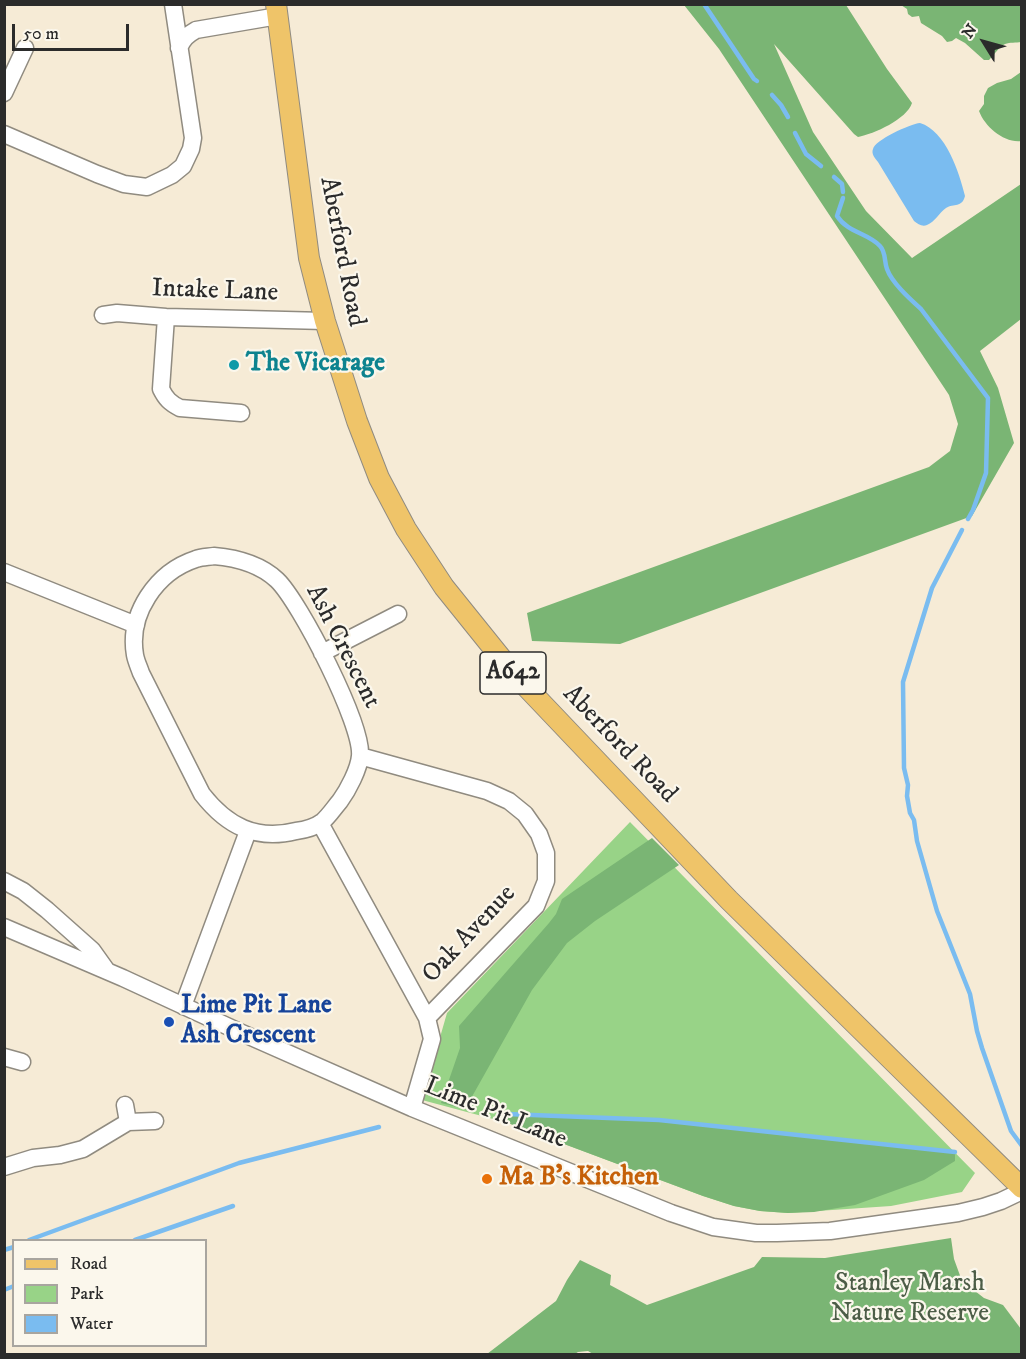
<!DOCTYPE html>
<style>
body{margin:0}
#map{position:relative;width:1026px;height:1359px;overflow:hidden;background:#f6ebd6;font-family:"IM FELL DW Pica",serif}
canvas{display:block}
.frame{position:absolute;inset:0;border:6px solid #2b2b2b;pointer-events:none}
.legend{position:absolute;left:12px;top:1239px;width:195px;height:108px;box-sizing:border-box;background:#fbf7ec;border:2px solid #a8a59f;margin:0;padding:8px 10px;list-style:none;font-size:18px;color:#2b2b2b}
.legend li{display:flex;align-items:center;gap:12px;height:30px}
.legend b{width:30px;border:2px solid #a8a59f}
.north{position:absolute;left:954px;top:12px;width:60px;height:60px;-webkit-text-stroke:4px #fbf7ec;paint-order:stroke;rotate:307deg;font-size:16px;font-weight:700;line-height:24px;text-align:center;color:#2b2b2b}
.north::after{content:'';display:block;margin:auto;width:21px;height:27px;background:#2b2b2b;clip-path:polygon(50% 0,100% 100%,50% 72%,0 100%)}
.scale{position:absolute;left:12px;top:24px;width:117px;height:27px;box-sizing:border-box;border:3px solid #2b2b2b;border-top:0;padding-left:8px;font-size:18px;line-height:21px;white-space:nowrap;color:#2b2b2b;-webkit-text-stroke:4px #fbf7ec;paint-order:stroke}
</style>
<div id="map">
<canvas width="1026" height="1359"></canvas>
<div class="frame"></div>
<ul class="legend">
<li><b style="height:8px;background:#efc469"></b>Road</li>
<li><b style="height:16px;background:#98d387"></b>Park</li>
<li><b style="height:16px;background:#7abcf0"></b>Water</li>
</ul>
<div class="north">N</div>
<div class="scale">50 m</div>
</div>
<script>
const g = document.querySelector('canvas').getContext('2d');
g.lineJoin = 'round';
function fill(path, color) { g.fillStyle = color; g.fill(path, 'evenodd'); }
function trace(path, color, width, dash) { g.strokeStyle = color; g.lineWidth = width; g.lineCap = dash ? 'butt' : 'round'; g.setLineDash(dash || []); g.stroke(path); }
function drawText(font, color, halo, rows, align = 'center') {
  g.font = font + ' "IM FELL DW Pica",serif'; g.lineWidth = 4.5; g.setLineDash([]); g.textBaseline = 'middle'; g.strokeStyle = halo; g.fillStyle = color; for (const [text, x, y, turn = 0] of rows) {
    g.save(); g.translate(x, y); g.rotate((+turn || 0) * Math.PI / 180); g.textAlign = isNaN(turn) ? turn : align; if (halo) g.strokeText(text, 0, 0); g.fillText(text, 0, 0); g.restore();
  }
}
const green = new Path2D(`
 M630 822 975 1173 962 1192 891 1206 788 1213 760 1211 734 1206 703 1196 508 1123 422 1100 447 1013Z`);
const forest = new Path2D(`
 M684 5H846L887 69 912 103C907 119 874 134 858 137L854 134 774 44 813 132 866 211 912 258 1021 184V319L980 351 998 388 1014 443 972 516 620 644 532 641 527 613 929 467 950 451 958 424 949 395 719 49Z
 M901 5H1021V42C1016 43 1010 42 1005 44 999 47 994 55 989 60H984L965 43 956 38 952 41 947 42 942 36 921 23 919 16 912 17 908 14 907 9Z
 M1021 72V141C1004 143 985 127 979 111L984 104V96L988 88 997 83 1011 79Z
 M652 838 679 865 595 921 567 943 532 990 465 1109 441 1103 460 1048 459 1026 549 923 556 914 562 899Z
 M507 1114 659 1120 955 1152V1161L924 1180 855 1205 814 1212 788 1213 760 1211 734 1206 703 1196 508 1123Z
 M951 1238 954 1259 962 1281 984 1298 1003 1305 1021 1329V1354H593L588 1351 578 1352 575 1354H487L556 1301 567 1280 580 1260 611 1275 610 1285 647 1305 754 1267 762 1257 825 1258Z`);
const water = new Path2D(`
 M920 123C946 131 959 172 965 196 962 208 954 203 946 208 939 213 935 222 927 225 922 227 918 224 914 221L878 162C875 158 871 154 873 149 875 140 910 124 920 123Z`);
const stream = new Path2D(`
 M704 4 754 79 757 81
 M772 95 781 105 788 117
 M795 133 806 154 821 166
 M834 177 842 184 843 192
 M843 198 837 216C848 233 868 233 880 246 886 252 884 261 887 269 892 283 910 299 921 309L988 398 986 473 973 510 968 519
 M962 530 932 588 903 682 904 768 908 785 907 796 910 813 914 820 917 841 937 911 970 994 977 1031 982 1048 1011 1131 1022 1146
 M507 1114 659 1120 955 1152
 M29 1240 239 1163 379 1127
 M135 1240 233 1206
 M4 1250 14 1247
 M4 1290 14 1286`);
const minor = new Path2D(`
 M179 48C183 39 187 35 196 30L278 16
 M4 93 25 48
 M4 134 97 174 124 184 147 187 172 175 183 166 191 149 193 138 173 4
 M103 315 117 313 166 317 325 321
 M166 317 161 389C166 399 170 403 180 408L241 413
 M214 556C237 558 260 564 277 580 300 602 363 725 360 756 359 769 348 790 340 801 334 808 329 816 322 822 315 827 304 830 296 831 256 841 227 826 202 794L141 673C139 667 136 661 135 655 128 614 156 572 196 559 201 557 208 557 214 556Z
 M4 572 136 625
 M322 653 398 614
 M360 756 487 791 509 801 525 814 539 834 546 853V881L536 906 427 1018
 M320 823 427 1018 432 1039 412 1108
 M4 881 23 891 47 910 92 950 107 971
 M4 927 123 978 242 1033 412 1108 671 1213 713 1227 756 1233H777L830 1231 958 1213 983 1207 1001 1201 1022 1191
 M183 1006 248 831
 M4 1057 22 1062
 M125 1105 128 1122 155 1121
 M4 1167 33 1158 60 1155 83 1149 128 1122`);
const major = new Path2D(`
 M276 4 309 258 325 321 357 421 379 478 406 529 444 587 514 674 729 900 1022 1188`);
const markers = [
 [234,365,6,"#0f9aa8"],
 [169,1022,6,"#1a4fb4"],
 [487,1179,6,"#e8710a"]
];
const shields = [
 [513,673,66]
];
const shieldNames = [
 ["A642",513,673]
];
const streetNames = [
 ["Aberford Road",341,252,79],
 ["Intake Lane",215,292,2],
 ["Ash Crescent",342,647,63],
 ["Aberford Road",619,745,46],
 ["Oak Avenue",470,935,-47],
 ["Lime Pit Lane",495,1114,22]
];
const cultureNames = [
 ["The Vicarage",246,365]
];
const transitNames = [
 ["Lime Pit Lane",181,1007],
 ["Ash Crescent",181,1037]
];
const foodNames = [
 ["Ma B's Kitchen",499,1179]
];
const parkNames = [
 ["Stanley Marsh",910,1285],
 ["Nature Reserve",910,1315]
];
fill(green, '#98d387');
fill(forest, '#7ab574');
fill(water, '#7abcf0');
trace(stream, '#7abcf0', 4.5);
trace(minor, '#908b80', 19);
trace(major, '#908b80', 22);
trace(minor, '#fff', 16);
trace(major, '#efc469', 20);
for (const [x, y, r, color] of markers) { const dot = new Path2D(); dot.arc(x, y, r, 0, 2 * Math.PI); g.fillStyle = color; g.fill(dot); trace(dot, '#fbf7ec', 2); }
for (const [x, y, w] of shields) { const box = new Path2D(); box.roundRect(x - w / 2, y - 21, w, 42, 4.5); g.fillStyle = '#fbf7ec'; g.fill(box); trace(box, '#2b2b2b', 1.5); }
drawText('bold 24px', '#2b2b2b', null, shieldNames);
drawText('26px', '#2b2b2b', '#fbf7ec', streetNames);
drawText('bold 26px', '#0d838f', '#fbf7ec', cultureNames, 'left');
drawText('bold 26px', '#164399', '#fbf7ec', transitNames, 'left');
drawText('bold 26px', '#c56008', '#fbf7ec', foodNames, 'left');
drawText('26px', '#4c5d47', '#fbf7ec', parkNames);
</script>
